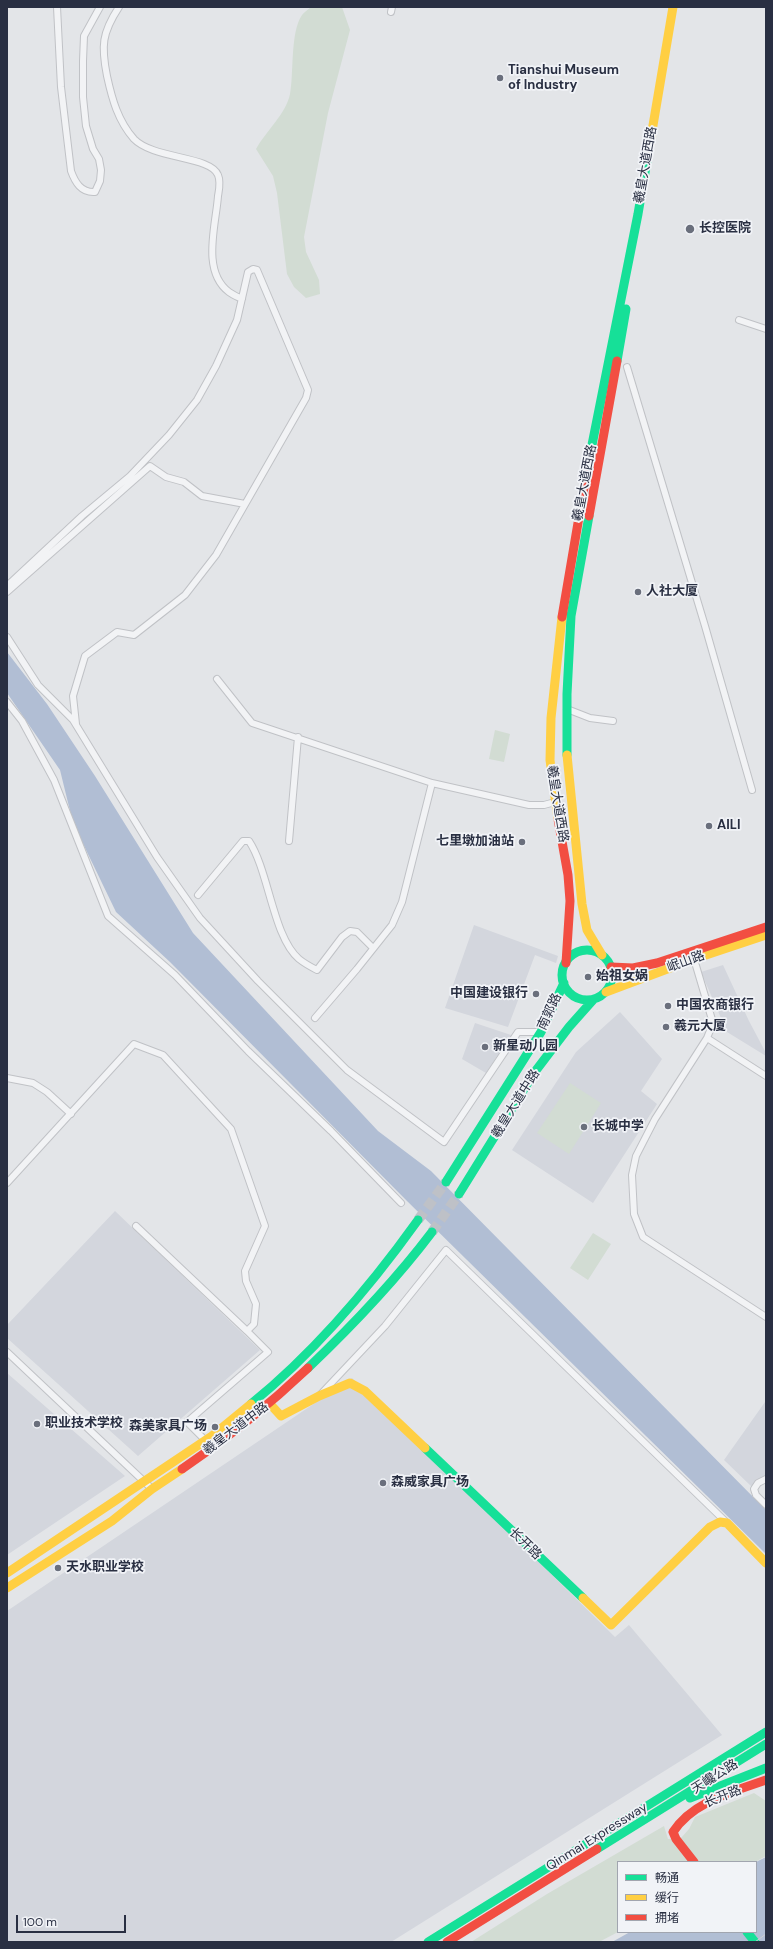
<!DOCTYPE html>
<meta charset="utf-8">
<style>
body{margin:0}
#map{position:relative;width:773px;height:1949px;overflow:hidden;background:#e3e5e8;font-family:"DM Sans","Noto Sans SC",sans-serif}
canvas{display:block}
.frame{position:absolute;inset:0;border:8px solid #292f42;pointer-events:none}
.legend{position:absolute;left:617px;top:1861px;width:140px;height:72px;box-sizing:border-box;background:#f1f3f7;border:1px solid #a1a5af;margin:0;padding:5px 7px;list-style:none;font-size:12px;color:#292f42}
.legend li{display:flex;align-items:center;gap:8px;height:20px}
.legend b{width:20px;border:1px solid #a1a5af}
.scale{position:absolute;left:16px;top:1915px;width:110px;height:18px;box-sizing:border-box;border:2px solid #292f42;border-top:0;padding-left:5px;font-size:12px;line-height:14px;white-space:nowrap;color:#292f42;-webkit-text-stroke:3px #f1f3f7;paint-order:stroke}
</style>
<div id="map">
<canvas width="773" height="1949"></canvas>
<div class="frame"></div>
<ul class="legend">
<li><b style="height:5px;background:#16e098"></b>畅通</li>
<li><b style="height:5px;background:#ffcf43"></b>缓行</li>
<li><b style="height:5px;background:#f24e42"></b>拥堵</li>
</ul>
<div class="scale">100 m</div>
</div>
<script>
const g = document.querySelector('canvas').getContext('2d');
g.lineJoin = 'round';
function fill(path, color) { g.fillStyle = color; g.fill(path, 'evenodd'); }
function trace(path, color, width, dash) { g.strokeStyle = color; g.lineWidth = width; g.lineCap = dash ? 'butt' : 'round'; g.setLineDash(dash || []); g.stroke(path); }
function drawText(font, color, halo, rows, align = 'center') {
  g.font = font + ' "DM Sans","Noto Sans SC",sans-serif'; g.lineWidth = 3.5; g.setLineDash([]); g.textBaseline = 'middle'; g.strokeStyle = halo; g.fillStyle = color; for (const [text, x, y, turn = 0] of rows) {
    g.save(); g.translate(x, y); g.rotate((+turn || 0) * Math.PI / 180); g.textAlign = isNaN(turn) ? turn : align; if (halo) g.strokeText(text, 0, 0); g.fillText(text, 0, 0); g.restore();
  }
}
const built = new Path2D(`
 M474 925 558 956 556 963 535 955 508 1027 445 1008Z
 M723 965 749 1021 766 1053V1056L727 1032 701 972Z
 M620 1012 662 1059 641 1091 657 1104 593 1203 512 1150 576 1052Z
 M475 1023 511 1035 486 1073 462 1059Z
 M115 1211 260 1350 138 1456 7 1338V1325Z
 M7 1373 125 1476 7 1555Z
 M352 1378 615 1637 629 1625 722 1735 391 1942H7V1611Z
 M765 1402 766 1478 751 1486 724 1460Z`);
const green = new Path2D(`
 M311 7H342L350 30 328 113 304 237 306 252 319 280 320 294 306 298 294 287 287 274 277 193 273 176 256 149C266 131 286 114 290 94 294 74 290 32 302 15 304 12 308 10 311 7Z
 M495 730 510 734 504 762 489 759Z
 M570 1083 601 1103 569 1154 537 1133Z
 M593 1233 611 1244 588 1280 570 1268Z
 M754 1793 766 1801V1856L755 1862H618V1932L599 1942H471L547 1894 664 1826 668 1839 681 1838 689 1829 695 1817Z`);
const water = new Path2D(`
 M7 652 47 704 95 776 193 933 378 1131 431 1171 766 1510V1554L407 1201 170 962 116 912 73 823 60 770 7 693Z
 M766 1857V1942H612L630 1932H756V1862Z`);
const primaryTunnel = new Path2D(`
 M418 1220 446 1182
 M432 1232 459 1194`);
const street = new Path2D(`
 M57 7 61 87 71 171C75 182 81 193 95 192L100 181 101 170 99 159 93 149 86 126 83 97V61L84 36 100 7
 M119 7C102 33 101 46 107 76 112 99 118 121 134 139 153 159 211 156 218 175 221 182 219 190 218 196 216 225 201 271 229 292 233 295 238 297 242 299
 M391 12 392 7
 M739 320 766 329
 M627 367 705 626 752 790
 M7 586 82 516 130 476 169 435 197 400 216 366 237 320 248 272 253 269 257 270 308 390 306 398 216 555 185 595 134 635 117 632 85 656 73 696 76 724
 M7 592 150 466 166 477 184 482 202 496 245 504
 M7 637 38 685 73 720 157 857 200 918 258 981 347 1070 444 1142 518 1032H541
 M217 679 252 723 432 783 529 805H544L555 802
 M7 702 22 721 54 780 108 916 175 975 248 1051 331 1131 401 1203
 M567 709 590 718 613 721
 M289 841 298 737
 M198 895 243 841H249C269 871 273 937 299 959 304 963 311 967 317 970L342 937 350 931 357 932 373 948
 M694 959 713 1023 707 1038 655 1119 636 1156 632 1175 634 1214 643 1237 766 1317
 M315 1018 357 969 392 925 402 902 432 783
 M707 1038 766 1076
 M7 1078 33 1083 47 1092 71 1114
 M7 1183 134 1044 163 1055 231 1129 265 1226 245 1271 246 1281 256 1304 254 1324 247 1331 268 1352 187 1422 206 1441
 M136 1226 247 1331
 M7 1352 152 1489
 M321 1394 385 1326 446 1250 727 1523
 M766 1479 758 1483 754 1489 756 1495 766 1505`);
const fast = new Path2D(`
 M617 361 626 309
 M587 470 638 214 649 149
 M567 755V694L571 616 589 516
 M562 975a25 25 0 1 1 50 0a25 25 0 1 1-50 0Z
 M446 1182 541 1032 564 983
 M459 1194 534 1073 569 1027 593 1000
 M308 1368C353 1325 395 1281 432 1232
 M251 1404C315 1352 370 1287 418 1220
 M425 1448 583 1598
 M690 1798 766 1768
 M597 1849 766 1744
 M747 1932 755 1942
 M428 1942 766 1732`);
const slow = new Path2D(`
 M649 149 673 7
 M567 755 582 904 587 930 602 955
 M558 819 550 760 551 718 562 617
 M606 992 694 959 766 935
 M270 1404 281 1416 319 1396 350 1383 365 1391 425 1448
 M7 1573 212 1436 251 1404
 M7 1588 112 1521 152 1489 182 1469
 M583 1598 611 1625 710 1527 720 1522 727 1523 766 1563`);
const jam = new Path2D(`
 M589 516 617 361
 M562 617 587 470
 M558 819 568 875 570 901 566 963
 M611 967 633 968 657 963 766 927
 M182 1469C228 1438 268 1406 308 1368
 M694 1862 676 1839 673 1832C693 1801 733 1792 766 1780
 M447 1942 597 1849`);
const tram = new Path2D(`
 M755 1942 766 1934`);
const markers = [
 [500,78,4,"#6a6f7c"],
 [690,229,5,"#6a6f7c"],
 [638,592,4,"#6a6f7c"],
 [709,826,4,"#6a6f7c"],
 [522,842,4,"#6a6f7c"],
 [588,977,4,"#6a6f7c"],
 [536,994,4,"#6a6f7c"],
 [668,1006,4,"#6a6f7c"],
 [666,1027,4,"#6a6f7c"],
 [485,1047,4,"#6a6f7c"],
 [584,1127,4,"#6a6f7c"],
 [37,1424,4,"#6a6f7c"],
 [215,1427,4,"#6a6f7c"],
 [383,1483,4,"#6a6f7c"],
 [58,1568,4,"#6a6f7c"]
];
const poiNames = [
 ["Tianshui Museum",508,71],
 ["of Industry",508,86],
 ["长控医院",699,229],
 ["人社大厦",646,592],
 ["AILI",717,826],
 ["七里墩加油站",514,842,"right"],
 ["始祖女娲",596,977],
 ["中国建设银行",528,994,"right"],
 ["中国农商银行",676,1006],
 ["羲元大厦",674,1027],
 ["新星动儿园",493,1047],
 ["长城中学",592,1127],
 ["职业技术学校",45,1424],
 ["森美家具广场",207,1427,"right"],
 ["森威家具广场",391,1483],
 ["天水职业学校",66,1568]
];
const streetNames = [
 ["羲皇大道西路",646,165,-80],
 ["羲皇大道西路",585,483,-79],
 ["羲皇大道西路",557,804,81],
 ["岷山路",686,962,-20],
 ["南郭路",550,1012,-65],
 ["羲皇大道中路",516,1104,-58],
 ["羲皇大道中路",236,1429,-37],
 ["长开路",525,1544,44],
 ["天巉公路",715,1777,-32],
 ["长开路",723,1797,-22],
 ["Qinmai Expressway",597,1837,-32]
];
fill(built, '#d3d6dd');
fill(green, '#d2dcd3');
fill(water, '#b1bed4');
trace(primaryTunnel, '#bec1c7', 10, [10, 5]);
trace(street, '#c0c2c6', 8);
trace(street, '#f2f3f5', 6);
trace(fast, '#16e098', 9);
trace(slow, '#ffcf43', 9);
trace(jam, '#f24e42', 9);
trace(tram, '#cbcdd0', 1);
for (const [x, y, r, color] of markers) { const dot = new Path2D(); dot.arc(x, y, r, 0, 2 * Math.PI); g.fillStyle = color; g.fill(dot); trace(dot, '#f1f3f7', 1.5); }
drawText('bold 13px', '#292f42', '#f1f3f7', poiNames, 'left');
drawText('13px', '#292f42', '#f1f3f7', streetNames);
</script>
